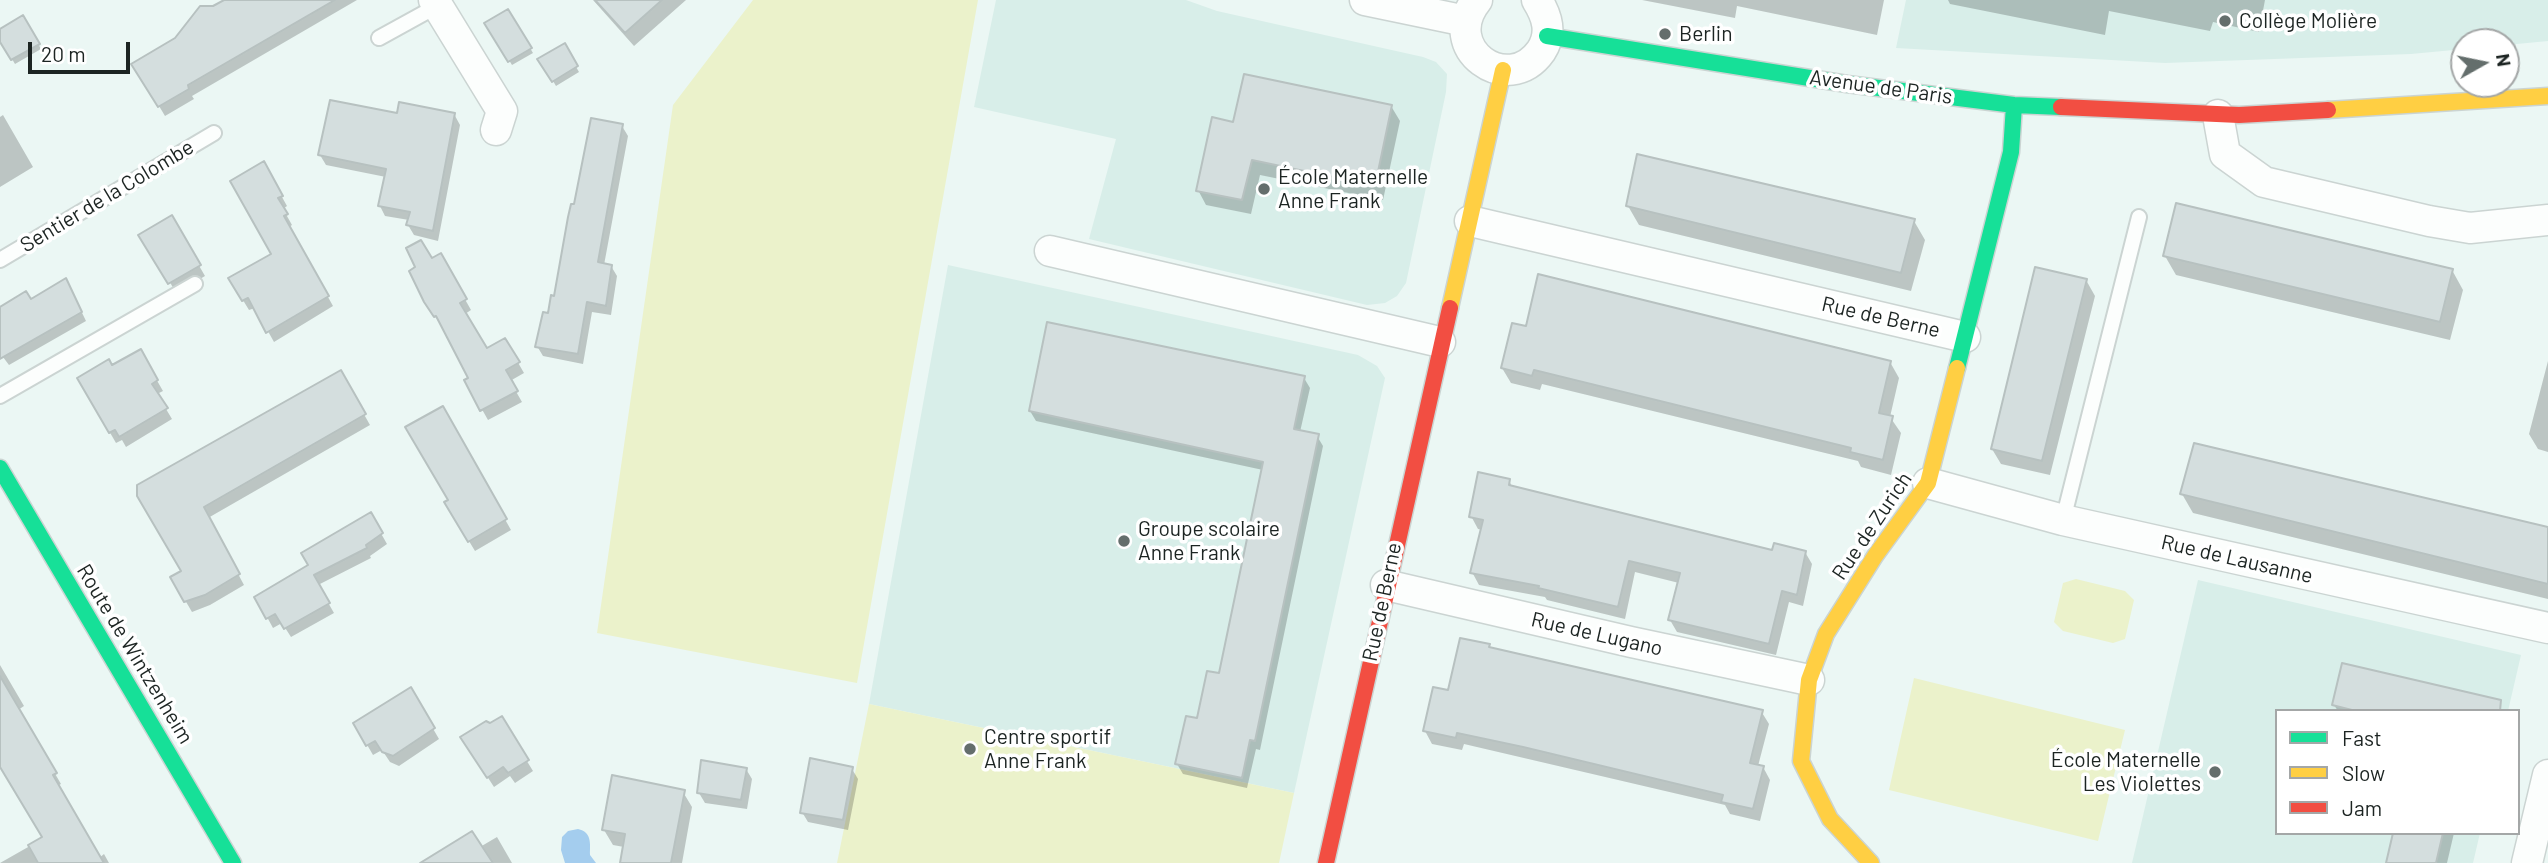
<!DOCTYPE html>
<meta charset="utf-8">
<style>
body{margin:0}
#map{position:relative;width:2548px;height:863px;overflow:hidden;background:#ebf7f4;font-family:Barlow,sans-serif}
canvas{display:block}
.legend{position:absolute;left:2275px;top:709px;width:245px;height:126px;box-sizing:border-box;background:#fff;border:2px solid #a4a7a7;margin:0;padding:9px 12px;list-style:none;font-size:21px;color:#1c2422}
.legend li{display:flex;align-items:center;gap:14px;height:35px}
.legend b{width:35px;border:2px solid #a4a7a7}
.north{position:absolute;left:2450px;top:28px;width:70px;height:70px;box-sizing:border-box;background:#fff;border:2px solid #a4a7a7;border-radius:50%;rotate:81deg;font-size:19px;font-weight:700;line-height:28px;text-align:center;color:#1c2422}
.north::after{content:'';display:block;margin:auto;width:24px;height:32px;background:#646e6c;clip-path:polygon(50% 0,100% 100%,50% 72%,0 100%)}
.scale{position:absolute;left:28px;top:42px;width:102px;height:32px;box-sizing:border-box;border:4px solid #1c2422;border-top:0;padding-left:9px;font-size:21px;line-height:24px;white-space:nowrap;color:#1c2422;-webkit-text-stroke:5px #fff;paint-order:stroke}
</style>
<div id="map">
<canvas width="2548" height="863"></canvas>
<ul class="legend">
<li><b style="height:9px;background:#16e098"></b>Fast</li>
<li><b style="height:9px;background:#ffcf43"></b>Slow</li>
<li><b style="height:9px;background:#f24e42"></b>Jam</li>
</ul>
<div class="north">N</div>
<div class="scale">20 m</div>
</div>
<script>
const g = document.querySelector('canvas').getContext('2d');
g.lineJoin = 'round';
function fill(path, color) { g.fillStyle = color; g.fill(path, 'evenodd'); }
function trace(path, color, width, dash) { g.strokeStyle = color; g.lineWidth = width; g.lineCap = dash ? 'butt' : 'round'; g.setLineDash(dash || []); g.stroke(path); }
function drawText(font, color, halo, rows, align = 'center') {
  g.font = font + ' Barlow,sans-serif'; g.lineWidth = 7; g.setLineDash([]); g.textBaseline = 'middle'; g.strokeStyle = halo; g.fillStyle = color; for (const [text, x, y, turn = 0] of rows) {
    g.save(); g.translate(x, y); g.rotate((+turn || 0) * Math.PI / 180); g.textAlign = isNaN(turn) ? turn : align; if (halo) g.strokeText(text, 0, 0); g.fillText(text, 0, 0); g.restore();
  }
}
const built = new Path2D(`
 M996 0H1186L1217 11 1423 57 1436 62 1447 74 1446 92 1406 283 1397 296 1385 303 1367 305 1089 239 1116 139 974 107Z
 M1906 0H2548V41L2506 45V42H2464V49L2411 54 2165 63 1896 48Z
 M948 265 1358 355 1377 366 1385 378 1294 793 869 704Z
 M2198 580 2521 655 2508 711H2277V833H2480L2473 863H2132Z`);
const green = new Path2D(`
 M753 0H978L857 683 597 633 673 105Z
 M2076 579 2125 591 2134 600 2125 639 2113 643 2063 631 2054 622 2063 583Z
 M1914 678 2125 730 2098 841 1889 790Z
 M869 704 1294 793 1279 863H837Z`);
const water = new Path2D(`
 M578 829C592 832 590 843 590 855L596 863H565L561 850 562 837 568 831Z`);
const shadow = new Path2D(`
 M226 0H357L192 96 194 99 165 116 134 64 176 39 214 7Z
 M593 0H686L634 46Z
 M1642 0H1884L1877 35 1737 6 1735 18Z
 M1948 0H2265L2259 32 2213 22 2210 31 2109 11 2105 35 1950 4Z
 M508 11 533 53 512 65 487 24Z
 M23 17 41 49 15 64 0 39V31Z
 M564 46 579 72 556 86 540 59Z
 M1391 106 1400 121 1383 200 1260 175 1251 214 1206 205 1198 190 1234 124Z
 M454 114 460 125 438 241 414 235 408 225 409 220 385 216 380 206 386 177 326 165 320 155 398 115Z
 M3 115 33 167 0 187V117Z
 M622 126 628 136 604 265 611 266 617 276 611 315 592 312 583 364 543 356 537 346 555 298 575 206Z
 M263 163 287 206 283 209 292 225 289 227 333 306 274 342 255 308 249 310 230 279 274 255Z
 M1628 206 1914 221 1925 240 1911 291 1639 225Z
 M171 217 205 276 176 293 167 277Z
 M440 255 471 310 465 314 487 350 505 340 524 373 510 381 522 402 488 420 466 381 471 379 443 325 441 326 433 312 432 260Z
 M2165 256 2452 270 2463 290 2450 340 2176 275Z
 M2086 280 2095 296 2050 475 2001 464 1992 449Z
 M70 288 86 321 9 365 0 353V309Z
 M140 351 163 391 157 394 172 419 126 447 122 440 116 443 79 379 112 367Z
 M2548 361V452L2538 449 2529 434Z
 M1890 362 1899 378 1890 417 1901 433 1891 475 1861 467 1858 461 1542 384 1540 390 1511 383 1502 368Z
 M340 372 370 425 208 518 244 585 210 605 192 612 172 578 183 571 139 496Z
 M1304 378 1310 388 1300 432 1317 436 1323 446 1260 750 1256 749 1247 788 1183 774 1177 764 1220 675 1263 470 1036 421 1030 411Z
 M442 408 511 530 475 551 446 503 450 500Z
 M1509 481 1513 488 1774 552H1805L1812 564 1803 606 1789 602 1776 655 1677 632 1670 620 1679 583 1635 572 1625 619 1547 600 1545 597 1479 585 1472 572 1483 530 1478 529 1471 516Z
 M2182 494 2548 529V599L2193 513Z
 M370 514 387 544 370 556 371 558 318 585 334 613 291 637 282 623 273 628 256 597 310 566Z
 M1489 645 1491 649 1761 711 1769 724 1758 766 1763 767 1770 780 1760 821 1730 814 1725 805 1464 744 1462 750 1432 744 1425 731 1449 692Z
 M0 665 24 706 18 710 61 784 57 786 99 858 104 854 109 863H0L44 838 0 764Z
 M410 689 439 739 399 766 390 762 382 750 373 755 355 724Z
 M2334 705 2481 711H2338Z
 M501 719 533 771 515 783 510 776 494 787 468 747 490 725Z
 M746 769 752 779 747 809 705 803 699 793Z
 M852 769 858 779 848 830 808 822 802 812Z
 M683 792 692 807 682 863H621L624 847 613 845 604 830Z
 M2395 833H2454L2447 863H2388Z
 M497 837 512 863H443L480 847Z`);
const building = new Path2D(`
 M224 0H335L188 85 189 89 158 107 131 64 175 38 200 6H213Z
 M595 0H662L625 33Z
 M508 9 532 48 508 62 484 23Z
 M23 15 40 44 11 60 0 42V29Z
 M565 43 578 66 552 82 537 59Z
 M1244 74 1392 105 1375 186 1252 160 1242 200 1196 191 1212 117 1233 122Z
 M330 100 397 113 399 102 455 113 433 231 406 225 410 212 378 206 386 169 318 155Z
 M591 118 623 124 598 262 612 265 606 306 587 302 578 354 535 347 543 312 548 313 551 295 554 296 568 217 571 204H574Z
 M1637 154 1915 219 1901 273 1626 206Z
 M264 161 283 196 278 198 288 214 284 216 329 296 266 333 248 298 242 301 228 278 271 254 230 181Z
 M2176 203 2453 269 2440 322 2163 256Z
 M172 215 201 265 168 284 138 235Z
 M421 240 432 258 441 253 467 299 460 303 487 348 505 338 520 362 506 370 518 391 480 411 464 380 468 378 436 316 434 317 424 302 409 271 415 267 406 248Z
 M2035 267 2087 279 2042 461 1991 449Z
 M1538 274 1891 361 1879 413 1893 416 1883 460 1850 452 1851 448 1534 370 1532 376 1501 368 1512 323 1526 326Z
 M66 278 82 312 0 359V307L26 291 31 299Z
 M1047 322 1305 376 1294 429 1319 434 1255 741 1250 740 1242 778 1175 764 1186 716 1197 718 1207 671 1219 673 1263 462 1029 411Z
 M141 349 158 380 152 384 168 408 119 437 115 430 109 433 77 378 109 359 112 365Z
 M341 370 366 414 204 507 240 574 205 595 184 602 170 577 181 571 137 496V485Z
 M443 406 507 519 468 542 444 502 448 500 405 427Z
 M2194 443 2548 527V584L2180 494Z
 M1478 472 1510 479 1509 485 1772 550 1774 543 1806 551 1797 595 1782 591 1769 644 1668 620 1680 573 1629 561 1618 607 1538 588 1539 586 1470 573 1483 520 1469 517Z
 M371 512 383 533 366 545 367 548 314 575 330 603 284 629 275 614 266 619 254 597 308 565 301 553Z
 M1460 638 1490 644 1489 647 1763 710 1750 763 1764 766 1753 809 1721 802 1723 795 1523 747 1457 733 1456 738 1423 731 1433 687 1448 690Z
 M2342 663 2501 700 2500 711H2356L2332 705Z
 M0 676 57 773 53 775 104 863H38L28 845 42 837 0 767Z
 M411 687 435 728 393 756 382 752 375 741 366 746 353 723Z
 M502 716 529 760 508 773 503 767 487 778 460 737 486 721 490 723Z
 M810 758 853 767 843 820 800 813Z
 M701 760 747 768 741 800 697 793Z
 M612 775 685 790 671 863H620L625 834 602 830Z
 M472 831 493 863H420Z
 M2393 833H2443L2436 863H2386Z`);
const lane = new Path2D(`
 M379 38 437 6
 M0 260 214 133
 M0 396 195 284
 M2063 520 2139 217`);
const street = new Path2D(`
 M434 0 502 111 496 130
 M1365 0 1466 21
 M1477 0C1438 48 1508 98 1541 51 1553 33 1547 16 1537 0
 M2218 115 2225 154 2264 182 2429 221 2470 228 2548 220
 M1470 221 1965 337
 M1050 251 1440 342
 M1928 483 2063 520 2548 628
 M1386 585 1631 642 1809 680
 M2527 863 2548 775`);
const fast = new Path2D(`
 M1547 36 1847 84 2014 105 2061 107
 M1957 368 2011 152 2014 105
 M0 468 233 863`);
const slow = new Path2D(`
 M2328 110 2548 96
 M1450 308 1503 70
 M1871 863 1830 819 1801 761 1809 680 1826 634 1875 556 1928 483 1957 368`);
const jam = new Path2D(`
 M2061 107 2239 115 2328 110
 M1326 863 1450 308`);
const markers = [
 [2225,21,7,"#646e6c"],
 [1665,34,7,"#646e6c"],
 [1264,189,7,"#646e6c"],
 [1124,541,7,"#646e6c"],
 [970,749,7,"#646e6c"],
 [2215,772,7,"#646e6c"]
];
const poiNames = [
 ["Collège Molière",2239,21],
 ["Berlin",1679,34],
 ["École Maternelle",1278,177],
 ["Anne Frank",1278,201],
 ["Groupe scolaire",1138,529],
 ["Anne Frank",1138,553],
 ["Centre sportif",984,737],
 ["Anne Frank",984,761],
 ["École Maternelle",2201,760,"right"],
 ["Les Violettes",2201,784,"right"]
];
const streetNames = [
 ["Avenue de Paris",1881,87,8],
 ["Sentier de la Colombe",107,196,-31],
 ["Rue de Berne",1881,317,13],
 ["Rue de Zurich",1872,526,-56],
 ["Rue de Lausanne",2237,559,13],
 ["Rue de Berne",1382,602,-78],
 ["Rue de Lugano",1597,634,13],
 ["Route de Wintzenheim",135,654,59]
];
fill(built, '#d8eee9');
fill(green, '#ebf2cb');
fill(water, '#a4cdee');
fill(shadow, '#0003');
fill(building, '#d4dede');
trace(building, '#b7c1c0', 2);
trace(lane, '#cbd4d2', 18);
trace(street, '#cbd4d2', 33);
trace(fast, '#cbd4d2', 19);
trace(slow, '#cbd4d2', 19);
trace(jam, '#cbd4d2', 19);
trace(lane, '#fcfefd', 14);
trace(street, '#fcfefd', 30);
trace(fast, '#16e098', 16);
trace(slow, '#ffcf43', 16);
trace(jam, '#f24e42', 16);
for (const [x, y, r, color] of markers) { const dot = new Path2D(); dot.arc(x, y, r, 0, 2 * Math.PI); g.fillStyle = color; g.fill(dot); trace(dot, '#fff', 2.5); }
drawText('21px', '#1c2422', '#fff', poiNames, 'left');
drawText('21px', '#1c2422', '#fff', streetNames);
</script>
